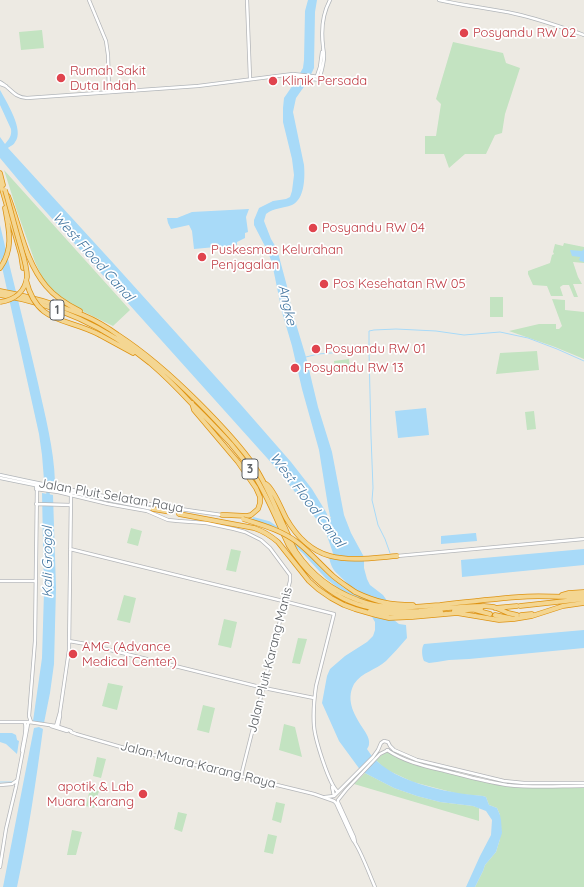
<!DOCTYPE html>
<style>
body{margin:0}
canvas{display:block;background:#edeae3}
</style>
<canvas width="584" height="887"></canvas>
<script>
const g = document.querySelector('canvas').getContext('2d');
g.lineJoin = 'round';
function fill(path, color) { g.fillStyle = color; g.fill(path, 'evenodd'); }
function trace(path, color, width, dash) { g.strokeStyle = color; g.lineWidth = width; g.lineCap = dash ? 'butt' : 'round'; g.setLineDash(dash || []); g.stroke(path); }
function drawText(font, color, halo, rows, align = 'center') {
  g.font = font + ' Quicksand,sans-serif'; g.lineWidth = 3.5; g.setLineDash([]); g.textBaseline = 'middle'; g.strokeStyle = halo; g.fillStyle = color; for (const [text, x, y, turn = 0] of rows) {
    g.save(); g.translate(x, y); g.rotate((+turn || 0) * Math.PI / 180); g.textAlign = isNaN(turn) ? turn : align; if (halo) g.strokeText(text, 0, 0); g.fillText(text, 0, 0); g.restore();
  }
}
const green = new Path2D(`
 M42 30 44 48 21 50 19 32Z
 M453 42 503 53 506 63 520 68 505 114 502 133 495 135 486 154H465L449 168 444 154H425V136H436L441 104 436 99Z
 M4 170 130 310 113 326 80 310 60 297 47 285 41 275 35 262 17 211Z
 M564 243 584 247V263L573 262 578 277 582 284H573L578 297H574L569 285H563L560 287 563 296H551L547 286 533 285 528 274V271L550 263 552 255 554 254 553 252 555 244 563 246Z
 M490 297H503V317H490Z
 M552 299 565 300V310L584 312V359L555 347 509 331 539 324H556V329H559L562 326Z
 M537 351 539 370 496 374 500 353Z
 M349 359 350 369 335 371 334 361Z
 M534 411 536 429 527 430 525 412Z
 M131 528 142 531 138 546 127 543Z
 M231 549 241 551 236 572 226 570Z
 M124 595 136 598 130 623 117 620Z
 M224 619 237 622 231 648 218 645Z
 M298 638 307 639 300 664 292 663Z
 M108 683 123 686 117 710 102 706Z
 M203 705 215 708 209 733 197 730Z
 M284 724 295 727 302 757 279 750Z
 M389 751 395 757 415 765 512 787 584 788V887H475L483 871 485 865 496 852 500 839V815L497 808 489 805 486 797 483 796 459 794 413 782 385 769 376 760 382 755Z
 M97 757 106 759 101 778 93 776Z
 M365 773 394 788 417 796 440 802 473 806 479 808V821L354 784Z
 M90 789 99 791 94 808 86 806Z
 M276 802 285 804 281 823 272 820Z
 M178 812 187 814 182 832 174 829Z
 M72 830 82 832 76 855H67Z
 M268 834 277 836 273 854 264 852Z`);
const water = new Path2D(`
 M308 0H317L315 12 314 64V68L308 81 296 98 293 112 304 165C305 177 305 199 292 205 282 209 275 207 266 214L264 221 271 239 277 249 288 290 291 307 306 357 318 407 332 452 344 515 351 533 364 557V568L367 579 370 585 383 595 388 602C376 599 363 597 353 589 349 587 347 583 344 580 335 571 332 571 329 557L335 559 325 530 276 468 30 194 0 158V137L5 144C9 139 12 136 11 129L0 105V90C6 101 25 131 15 142 14 145 10 146 8 148L114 264 242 406 291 462 312 489 326 512 329 519 331 518 330 516 328 506 319 450 302 389 292 346 282 312 272 263 268 252 254 225V220L259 208 273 201 286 199 290 197 292 191 294 175 292 159 283 122V108L284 98 295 82 303 68 304 60 305 11Z
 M249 209 246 217 248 232 245 233V238L237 242V245L194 249 192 231 189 225 171 229 168 223 167 218H177L192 212Z
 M0 225C12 278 26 330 38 383 45 416 54 448 55 482L44 480 42 455 39 434 0 258Z
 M584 249V262L580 261 579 259 580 258V257L572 256 570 250 582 251Z
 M426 408 429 435 398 438 395 411Z
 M42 493 53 495 56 588 54 664 50 693 44 723 33 721 42 658 44 592Z
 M475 533H476L477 541 441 544V536Z
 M584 549V565L462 577 461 560Z
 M372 617 394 620 399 624 406 625 407 638C400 646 393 654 386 661 376 670 362 672 354 684 345 701 355 716 364 730 366 733 370 739 369 744 369 746 368 747 367 749 386 782 448 793 483 796L486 797 489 805 497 808 500 815 501 820 502 833 500 839 496 852 485 865 483 871 475 887H466L480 856 491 835 492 820 486 811 473 806 440 802 417 796 394 788 361 771 339 741 322 703 327 676 330 669 345 656 367 642 373 636 375 630V622Z
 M584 630V648L469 659 449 660 437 662 429 663 424 661C422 657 421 648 424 644Z
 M39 727 43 729C36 782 28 835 17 887H3L34 728Z
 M0 733H12L16 735 17 740 19 741 17 754 6 744 0 742Z`);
const stream = new Path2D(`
 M369 351 371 436 373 488 372 500 378 525 385 539 390 553
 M306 357 318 354 369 350V331L374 330 396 329 436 331 464 335 500 332 528 338 557 349 584 361
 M0 782H13`);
const river = new Path2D(`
 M48 477V499
 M254 519 269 523 279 530
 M291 541 304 552 327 577 345 591 371 603`);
const tertiary = new Path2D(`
 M89 0 106 41 108 55 109 92
 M247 0 250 78
 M36 487 56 491
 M36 489 58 492 108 504 147 511 168 520 178 521 206 523 234 529 245 532 261 540 270 548 290 575V581L241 776
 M36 504 71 505
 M70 549 192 579 283 601 334 614 316 686C314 700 313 713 314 726 315 739 329 785 338 792
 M397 556 584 539
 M0 581H36
 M69 641 86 644 264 688 314 698
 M0 722H29L56 726 71 731V732L76 734 121 747 314 794 334 801 336 803 353 840C360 848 370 876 375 887
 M31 722 29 716 35 641 37 485
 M51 726 67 731
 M56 726 60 712
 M58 726 60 716V712L69 650 71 494
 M387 750C405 762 424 766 445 771 465 776 486 782 507 785 533 788 559 786 584 786
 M22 751C23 742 27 731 25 723
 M0 785 12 784 16 781
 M332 787 334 796
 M334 796 373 757 378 750 381 743 384 741 388 742 390 746 394 750 417 760 504 781 524 783H584
 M325 797 334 796
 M355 842 354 837 338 802V800L346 790 380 754 388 750
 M0 867 6 829 16 787 28 724 29 722`);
const secondary = new Path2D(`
 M439 0C464 6 490 8 516 14 539 19 561 27 584 35
 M290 75 319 80C321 73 324 64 324 56 324 52 323 49 323 46 321 30 322 15 330 0
 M317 76 320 67 322 52
 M0 82C10 87 14 98 27 98L198 86 293 74 320 77
 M0 84 6 86
 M0 475C73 491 147 505 222 515
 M0 478 153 509 154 504`);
const motorway = new Path2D(`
 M0 173 3 185
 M0 182 21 255 23 268
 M8 196C20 226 25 261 46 286 55 297 68 305 80 311
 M0 268C14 249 9 230 5 208
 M0 291C29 296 56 304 83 315 95 320 107 327 118 335 147 354 173 377 198 402 217 421 240 445 255 467 267 486 275 506 284 526 288 534 291 544 296 552 311 574 333 591 358 600 385 611 412 607 440 605 466 602 493 599 519 597 541 595 562 598 584 596
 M0 295C56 304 106 327 150 363 164 375 178 389 191 403 205 416 218 430 231 444 238 453 245 461 251 470 267 494 277 521 289 546 322 597 359 614 419 611 441 609 462 606 484 606L494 607 508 613 517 615
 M100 335 133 353
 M192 403 194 410 238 462 256 488 260 497V503L258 509 251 515 247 516 227 515H222
 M266 484C274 489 281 509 286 518 314 567 348 560 397 556
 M153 509 171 512
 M179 514 254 528C263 531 271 536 278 542L309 581 318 589 331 598 344 605 355 609 376 615 389 618 412 617 457 613 499 620 514 619
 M355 592C376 602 390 605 413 605
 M562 595 569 593 584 592
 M520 606 584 599
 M495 608 517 606
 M475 610 490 614
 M370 611C394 616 417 614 441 612
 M454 611 481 609
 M495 615 514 619 532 616 563 606 584 603
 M521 615 532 614`);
const motorwayBridge = new Path2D(`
 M26 280C37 325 66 317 100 335
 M0 302C14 300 25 292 27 277 27 265 22 252 19 241 14 224 10 207 5 190
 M243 519C262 525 281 530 297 542 310 552 321 565 333 576 340 582 348 587 355 592`);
const markers = [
 [464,33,5,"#e0444e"],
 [61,78,5,"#e0444e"],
 [273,81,5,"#e0444e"],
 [313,228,5,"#e0444e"],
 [202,257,5,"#e0444e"],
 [324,284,5,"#e0444e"],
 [316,349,5,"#e0444e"],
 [295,368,5,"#e0444e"],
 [73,654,5,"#e0444e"],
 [143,794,5,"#e0444e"]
];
const shields = [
 [57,310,14],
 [250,469,16]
];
const shieldNames = [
 ["1",57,310],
 ["3",250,469]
];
const healthNames = [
 ["Posyandu RW 02",473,33],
 ["Rumah Sakit",70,71],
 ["Duta Indah",70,86],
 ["Klinik Persada",282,81],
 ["Posyandu RW 04",322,228],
 ["Puskesmas Kelurahan",211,250],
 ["Penjagalan",211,265],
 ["Pos Kesehatan RW 05",333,284],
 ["Posyandu RW 01",325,349],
 ["Posyandu RW 13",304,368],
 ["AMC (Advance",82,647],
 ["Medical Center)",82,662],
 ["apotik & Lab",134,787,"right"],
 ["Muara Karang",134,802,"right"]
];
const streetNames = [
 ["Jalan Pluit Selatan Raya",111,496,10],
 ["Jalan Pluit Karang Manis",270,660,-76],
 ["Jalan Muara Karang Raya",198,765,14]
];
const waterNames = [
 ["West Flood Canal",93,257,48],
 ["Angke",287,305,77],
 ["West Flood Canal",307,500,53],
 ["Kali Grogol",48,562,-90]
];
fill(green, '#c3e3c1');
fill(water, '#a8daf8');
trace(stream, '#a8daf8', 1);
trace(river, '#a8daf8', 3.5);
trace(tertiary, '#b4b6b9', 4);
trace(secondary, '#b2b6ba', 4);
trace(motorway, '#de9312', 5.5);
trace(tertiary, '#fff', 2.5);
trace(secondary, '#fff', 2.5);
trace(motorway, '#f4d692', 4);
trace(motorwayBridge, '#de9312', 5.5, []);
trace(motorwayBridge, '#f4d692', 4);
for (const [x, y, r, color] of markers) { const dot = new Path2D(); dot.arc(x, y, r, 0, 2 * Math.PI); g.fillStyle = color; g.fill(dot); trace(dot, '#fff', 1.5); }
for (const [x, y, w] of shields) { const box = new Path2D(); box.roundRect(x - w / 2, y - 10, w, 20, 3); g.fillStyle = '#fff'; g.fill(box); trace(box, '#5b5f63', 1); }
drawText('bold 12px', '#5b5f63', null, shieldNames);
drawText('13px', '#be3a42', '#fff', healthNames, 'left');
drawText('13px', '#5b5f63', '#fff', streetNames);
drawText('italic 14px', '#4376a0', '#fff', waterNames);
</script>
